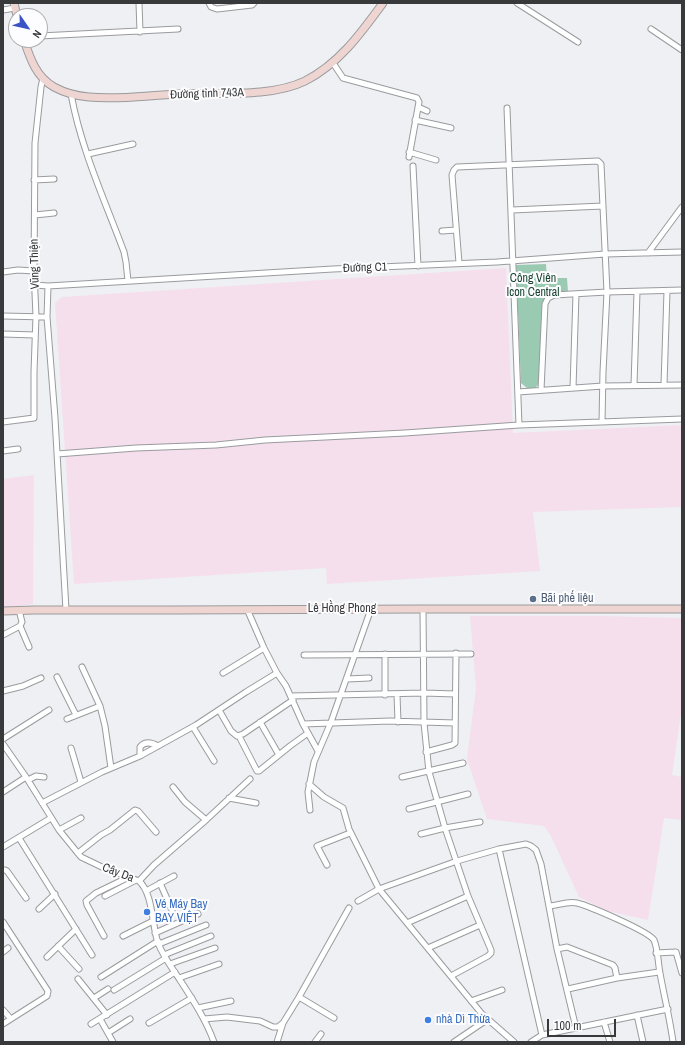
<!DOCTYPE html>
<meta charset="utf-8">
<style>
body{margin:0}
#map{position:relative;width:685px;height:1045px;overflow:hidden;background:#eff0f3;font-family:"Archivo Narrow",sans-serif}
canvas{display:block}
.frame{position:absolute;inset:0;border:4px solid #38393a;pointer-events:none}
.north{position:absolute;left:8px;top:8px;width:40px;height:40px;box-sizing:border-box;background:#fdfdff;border:1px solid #aeafb0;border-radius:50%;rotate:124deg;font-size:11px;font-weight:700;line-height:16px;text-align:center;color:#38393a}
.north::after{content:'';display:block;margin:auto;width:14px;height:18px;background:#3a54c6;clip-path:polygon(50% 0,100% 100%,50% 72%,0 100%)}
.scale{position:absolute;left:547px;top:1019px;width:69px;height:18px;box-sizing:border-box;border:2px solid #38393a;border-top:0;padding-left:5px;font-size:12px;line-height:14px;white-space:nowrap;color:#38393a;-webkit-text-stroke:3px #fdfdff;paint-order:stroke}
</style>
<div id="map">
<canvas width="685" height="1045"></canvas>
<div class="frame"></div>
<div class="north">N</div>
<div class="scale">100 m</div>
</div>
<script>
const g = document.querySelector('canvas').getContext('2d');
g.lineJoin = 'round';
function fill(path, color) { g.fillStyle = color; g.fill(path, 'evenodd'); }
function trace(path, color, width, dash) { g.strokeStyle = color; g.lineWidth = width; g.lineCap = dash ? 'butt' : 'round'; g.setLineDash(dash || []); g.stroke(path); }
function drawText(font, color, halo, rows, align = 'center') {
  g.font = font + ' "Archivo Narrow",sans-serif'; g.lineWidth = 4; g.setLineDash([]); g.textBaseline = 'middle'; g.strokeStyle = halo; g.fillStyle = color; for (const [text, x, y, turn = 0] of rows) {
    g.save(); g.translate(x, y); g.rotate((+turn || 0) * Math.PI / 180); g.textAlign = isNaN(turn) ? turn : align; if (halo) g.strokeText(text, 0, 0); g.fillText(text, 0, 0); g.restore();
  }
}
const industrial = new Path2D(`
 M506 268 513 433 682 425V507L533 512 540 571 327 584 326 568 74 584 55 303 62 297Z
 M34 475 33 604 3 608V479Z
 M470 616H602L682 618V707L672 775 682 777V820L664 818 648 920 607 911 579 897 551 836 544 826 487 819 467 759 476 688Z`);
const green = new Path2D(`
 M546 264 547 278H567L568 292C554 292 548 290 542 304L539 384 535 388H527L521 383 516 265Z`);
const street = new Path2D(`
 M139 3 140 32
 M209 3 211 7 217 9 252 5 254 3
 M517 3 578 42
 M3 10 15 8
 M651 29 682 50
 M40 36 178 29
 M333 63 343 78 417 98 419 102 409 157
 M71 94C81 149 105 201 124 252L126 262 128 281
 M418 107 427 111
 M507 108C512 214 515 320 519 425
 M415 120 451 128
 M409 152 436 160
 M88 154 133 144
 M413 166 418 266
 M34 180 54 179
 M512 210 603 206
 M35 215 54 213
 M442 231 456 230
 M648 253 682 207
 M459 263 452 175 454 170 457 167 598 161 601 164 607 292 682 290
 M3 272 18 270 34 271
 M35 285 48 286 333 269 497 262 605 254 682 252
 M48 286 47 317 55 418 66 610
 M3 316 47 317
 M3 334 35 335
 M634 385 637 292
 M664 385 667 291
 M573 388 576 294
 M541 390 545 304 548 298 554 295 607 292 603 372 602 422
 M518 392 603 386 682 385
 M3 422 34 418V372L36 316 34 271 35 143 41 87 43 78
 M3 451 18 449
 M57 454 136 448 216 445 265 440 405 433 519 425 682 419
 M247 609 264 648 277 673 286 686 303 724 318 751
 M423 609 424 723 429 772 445 828 468 896 491 950V953L488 956 451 976
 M19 610 22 622 20 626 29 647
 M3 635 20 626
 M304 655 471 654
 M82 667 100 706
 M223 673 264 648
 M57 677 76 715
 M347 679 369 678
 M3 691 23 686 41 678
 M397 694 398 722
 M385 695V654
 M291 696 424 693 455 694
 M219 710 231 731 237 736 243 734 293 700
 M67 719 100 706 105 726 111 768
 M260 722 279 755
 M303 724 390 721 455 723
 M193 727 214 761
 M239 736 257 771H259L290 746 308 733
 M3 739 49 710
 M3 744 26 777 59 830 81 857 104 868 139 881C153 893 152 926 158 943 163 956 172 968 180 980 193 1000 206 1020 214 1042
 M71 748 81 782
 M426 752 452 745 455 743 456 653
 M140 756V747C145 741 151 742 158 746
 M402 777 463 763
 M28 780 36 776 44 777
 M309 784 324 797 343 808 349 829 379 889 482 1014 514 1042
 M173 787 185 802 206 820
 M3 792 26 777
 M229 798 256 803
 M42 803 102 772 140 756 196 725 246 692 277 673
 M409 809 468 794
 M310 810 308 792 314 762 331 722 371 609
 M59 830 81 818
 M421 834 445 828 480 822
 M19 838 92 955
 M3 847 51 818
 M499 849 542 1035
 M78 853 101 835 110 830 135 810 138 811 156 832
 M327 865 317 846 350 833
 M3 870H5L7 871 26 898
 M139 881 154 865 206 820 250 779
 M160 883 172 910
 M146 891 174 876
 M105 896 136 880
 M358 901 379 889 404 880 457 861 499 849 526 844 531 846 536 850 541 864 557 949 576 1028
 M550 906C559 905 568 901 577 903 589 906 648 931 654 940 658 949 658 963 660 973 664 996 670 1019 673 1042
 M39 909 55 894
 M3 922 48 991 47 996 3 1024
 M407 923 468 896
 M155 933 198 914
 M104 936 87 905 86 901 96 893 129 877
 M123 936 153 921
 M159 944 206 925
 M58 946 79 969
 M428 948 480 925
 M557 949 567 947 613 965 615 968 617 978
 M3 952 8 948
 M656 953 676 952 682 973
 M164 955 211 936
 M47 957 76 929
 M170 964 215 948
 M101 977 158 941
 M179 978 219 964
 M78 979 107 1015
 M568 989 617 978 659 972
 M114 990 166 958
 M299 997 334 1018
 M94 998 108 989
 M471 1001 502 990
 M198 1008 231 1001
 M3 1010 11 1019
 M637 1015 643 1042
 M100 1019 113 1042
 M204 1019 227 1017 260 1021 273 1027H278L283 1023 299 997 349 908
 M604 1022 610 1042
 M149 1023 192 998
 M91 1024 175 972
 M108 1033 130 1019
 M277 1042 283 1023
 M315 1042 321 1034
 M454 1042 488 1019
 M531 1042 542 1035 668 1009`);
const secondary = new Path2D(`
 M14 3 17 16
 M24 40C30 58 36 77 54 87 65 93 76 96 89 97 119 100 149 95 179 94 218 92 270 98 305 81 339 64 361 33 383 3
 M3 611 34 610H175L423 609H682`);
const markers = [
 [533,599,4,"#5c6f8a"],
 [147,912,4,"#3f7fe0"],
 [428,1020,4,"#3f7fe0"]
];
const streetNames = [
 ["Đường tỉnh 743A",207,94,-2],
 ["Vũng Thiện",35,264,-91],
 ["Đường C1",365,268,-2],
 ["Lê Hồng Phong",342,609],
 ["Cây Da",118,873,21]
];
const parkNames = [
 ["Công Viên",533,279],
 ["Icon Central",533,293]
];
const serviceNames = [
 ["Bãi phế liệu",541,599]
];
const shopNames = [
 ["Vé Máy Bay",155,905],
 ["BAY VIỆT",155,919],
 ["nhà Dì Thừa",436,1020]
];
fill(industrial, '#f5dfec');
fill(green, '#9acbb2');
trace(street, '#9a9b9e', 7);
trace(secondary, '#9a9b9e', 9);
trace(street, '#fff', 5);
trace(secondary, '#eed5d1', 7);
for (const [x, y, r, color] of markers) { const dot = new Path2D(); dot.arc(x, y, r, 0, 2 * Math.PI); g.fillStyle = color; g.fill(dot); trace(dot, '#fdfdff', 1.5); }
drawText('12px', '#38393a', '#fdfdff', streetNames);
drawText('12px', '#16422f', '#fdfdff', parkNames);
drawText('12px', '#4e5e75', '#fdfdff', serviceNames, 'left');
drawText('12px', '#366cbe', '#fdfdff', shopNames, 'left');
</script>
